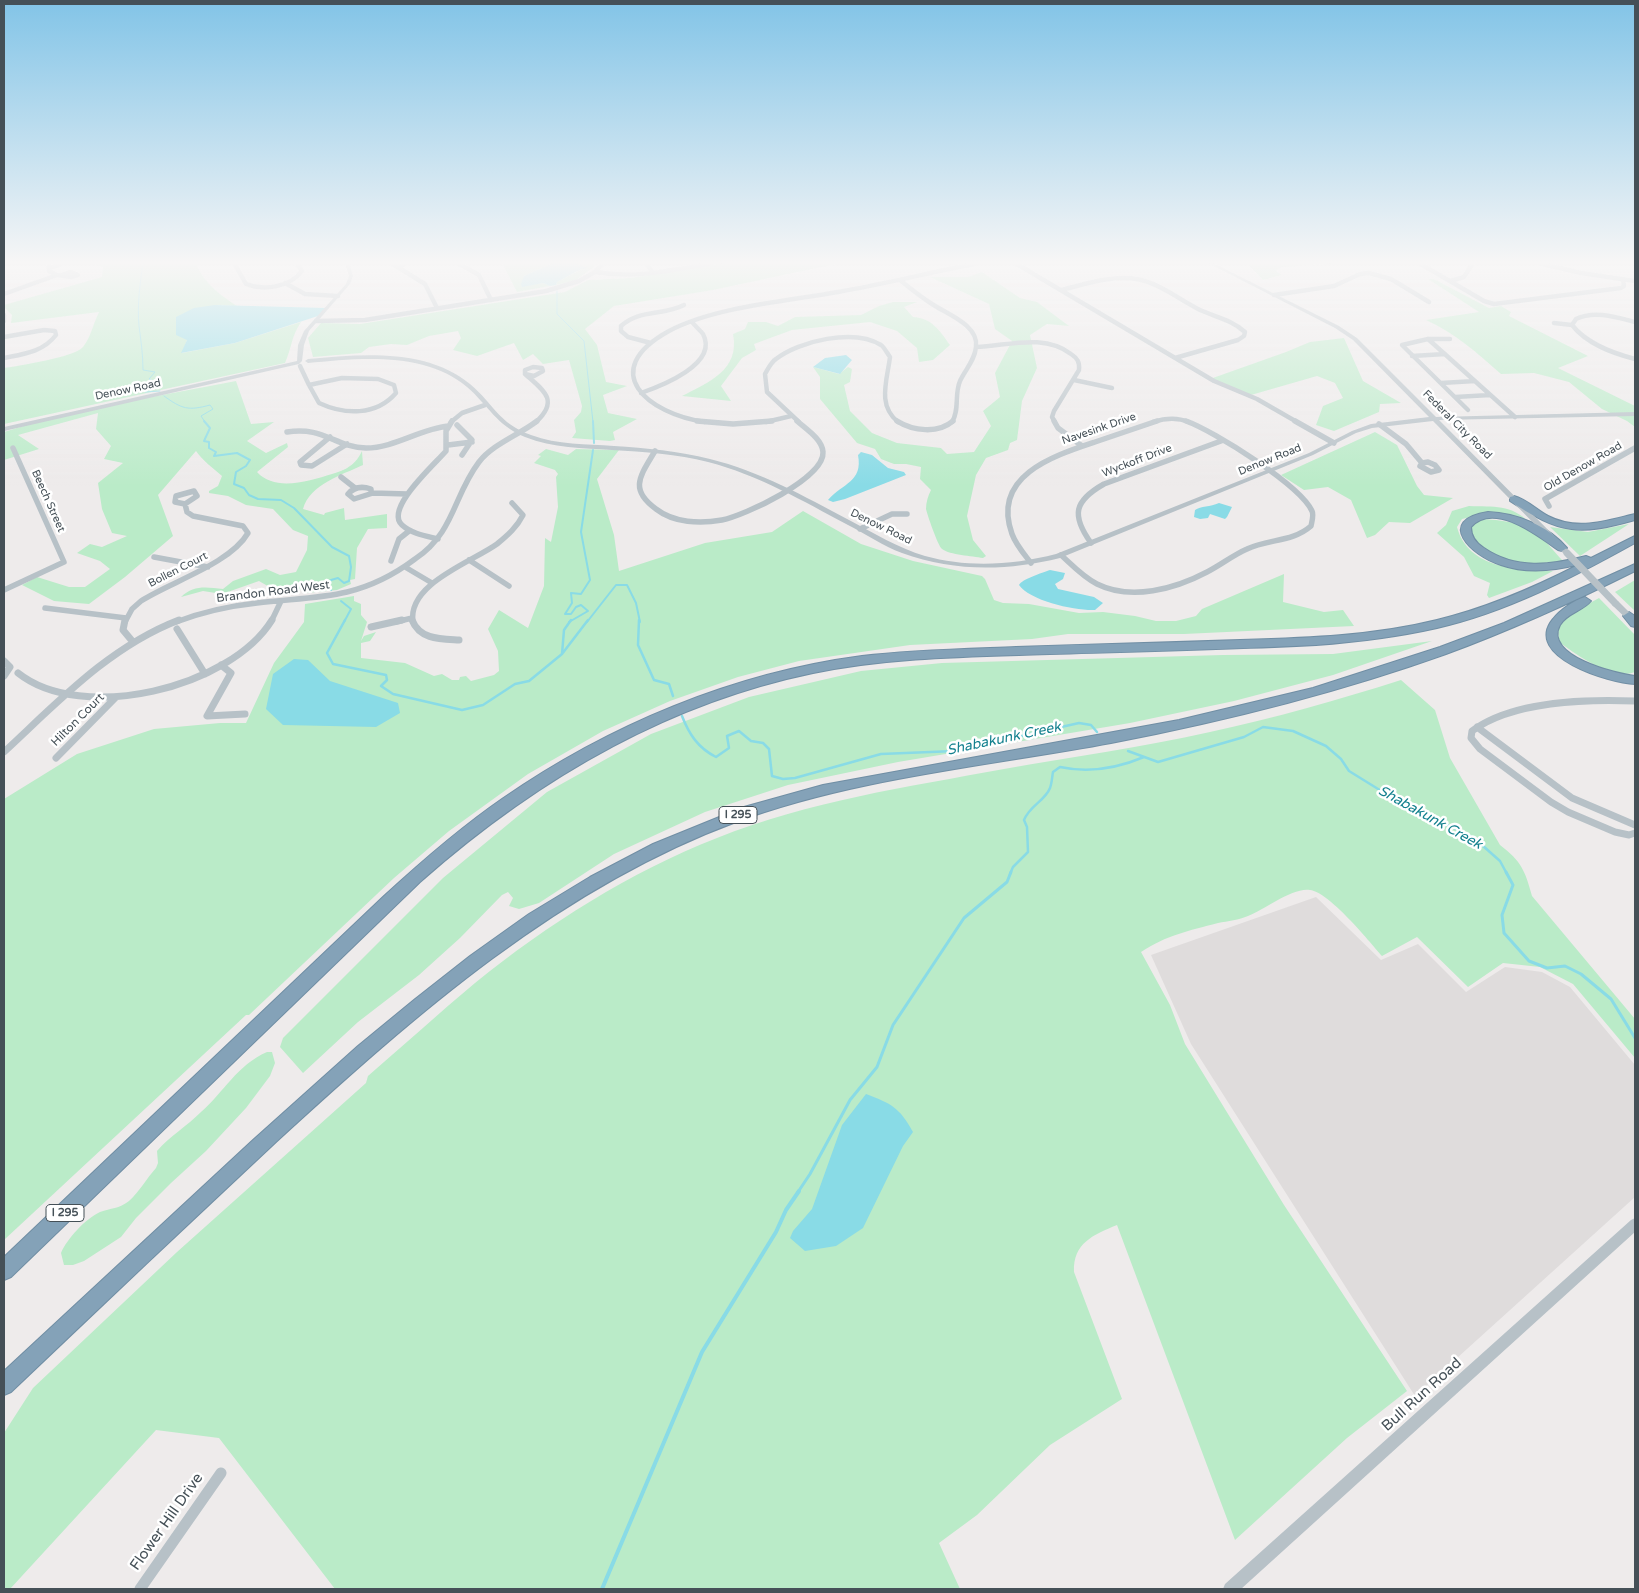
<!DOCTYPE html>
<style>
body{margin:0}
#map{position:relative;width:1639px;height:1593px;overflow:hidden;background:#eeebeb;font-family:"Varela Round",sans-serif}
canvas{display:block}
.frame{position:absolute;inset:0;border:5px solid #455057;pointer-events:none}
</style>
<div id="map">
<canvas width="1639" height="1593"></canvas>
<div class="frame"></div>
</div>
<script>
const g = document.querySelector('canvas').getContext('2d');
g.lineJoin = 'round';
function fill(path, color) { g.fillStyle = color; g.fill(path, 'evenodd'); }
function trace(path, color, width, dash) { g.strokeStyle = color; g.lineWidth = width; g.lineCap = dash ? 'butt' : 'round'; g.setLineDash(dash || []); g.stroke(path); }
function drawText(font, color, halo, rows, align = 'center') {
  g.font = font + ' "Varela Round",sans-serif'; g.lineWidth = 5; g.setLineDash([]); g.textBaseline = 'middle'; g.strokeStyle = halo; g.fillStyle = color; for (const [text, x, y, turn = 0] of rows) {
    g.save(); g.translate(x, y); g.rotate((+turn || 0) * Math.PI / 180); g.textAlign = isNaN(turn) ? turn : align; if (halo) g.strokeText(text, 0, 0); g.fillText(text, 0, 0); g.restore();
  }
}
const education = new Path2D(`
 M1316 897 1381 960 1418 944 1466 992 1505 967 1542 972 1570 987 1635 1065V1197L1415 1396 1191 1044 1151 955Z`);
const green = new Path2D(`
 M90 263H196C202 281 221 296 237 306L215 305 187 340 182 353 235 343 301 322C291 337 292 347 285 363L4 424V368C18 366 75 357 83 347 91 337 93 324 99 312L11 323 12 315 4 307V305L102 277 103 267Z
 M502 263H553L524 276 537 284 543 283 550 286 517 292Z
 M576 263H595L594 267 576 280 556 285 557 282 586 267Z
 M724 263H840L713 290 614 306 585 329 597 345 606 382 627 386 603 395 608 413 637 419 613 432 615 440 610 441 572 438 576 432 574 420 581 412 582 406 569 360 543 364 533 354 523 360 514 343 477 356 453 350 461 338 458 331 429 336 407 345 391 344 369 347 361 353 313 357 308 338 321 323 360 324 565 292 588 280 630 278Z
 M1247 263H1339L1281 267 1276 271 1282 275 1263 280Z
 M982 272 1020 298 1037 302 1069 326 1047 324 1030 335 1037 368 1022 401 1017 440 1010 443 1008 450 986 458 976 475 967 516 973 540 986 556 983 558C972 556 950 555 942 549 938 546 927 514 926 509 926 502 928 496 931 490L920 479 921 467 906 464H894L881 459 875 449 857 443 820 399V377L813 367 839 374 848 367 852 369 850 382 844 385 850 411 872 433 897 443 941 448 947 454 974 452 991 426 983 411 1000 397 995 373 1012 341 995 329 989 304 930 277H968Z
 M1428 279H1434L1489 308 1501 306 1511 312 1509 316 1588 356 1558 368 1635 406V427L1627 421 1602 409 1569 382 1534 373 1501 374C1477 353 1455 333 1426 320L1479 312Z
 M893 302H917L904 307 913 317C932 318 940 331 950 345L933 360 919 362 917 348 897 331 870 322 792 330 754 344 756 350 742 358 721 386 731 401 682 396C709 382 740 370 733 334L745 329 748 322H766L778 326 795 317 861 315 879 306Z
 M1344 338 1363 381 1401 403 1380 404 1379 412 1334 431 1316 425 1323 406 1343 398 1335 383 1317 376 1251 395 1210 379 1286 352 1310 342Z
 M236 381 251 424 274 422 247 441 266 453 287 443 288 447 257 472C275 492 309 481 332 474 338 472 345 470 350 466 356 462 359 457 362 451L363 465C342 475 310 484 303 509L324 515 325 513 344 508 345 520 387 514V528L368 529 357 548 355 579 350 580 351 584 337 590 305 593 303 589C285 591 274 591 259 581L222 594 203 591 181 597C193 585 206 587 223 589L233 581 266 569 280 575 296 572 307 550 308 536 293 530 273 509 246 505 228 496 209 493V491L218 486 222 476C213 468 202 460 196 451L158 495 173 536 125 577 89 604 54 601 22 585 37 577 69 587H85L110 569 100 561 77 553 90 544 102 547 127 536 112 533 102 509 98 483 123 463 104 459 111 446 96 429 98 413 18 435 39 449 4 460V432C77 408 160 396 236 381Z
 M1375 432 1397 445 1417 486 1424 495 1453 498 1410 523 1389 522 1375 535 1367 538 1351 500 1328 487 1304 490 1281 475Z
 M546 449 568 455 576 449 619 450 597 479 614 535 619 571 705 543 772 532 803 511 861 544 913 561 982 576 985 579 994 600 1003 603 1029 604 1079 613 1103 612 1135 616 1156 621H1176L1196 616 1202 609 1284 574 1283 602 1324 612 1343 610 1354 626 1184 634H1068L1032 639 910 645 799 661 738 677 670 701 603 731 528 774 449 831 394 878 249 1015H246L4 1240V799L77 754 154 729 220 723H246L274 663 304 622 305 604 354 596V601L361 604V615L367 622 361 641 364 636 376 632 370 641 361 643V658L405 663 434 676 442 674 452 680H459L460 677 466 676 471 681 494 675 499 671 498 651 488 629 499 610 528 628 544 586 545 538 551 542 558 507 556 477 558 474 555 470 534 463 541 456 538 455Z
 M1469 506C1494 507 1511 504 1530 523 1504 515 1489 511 1462 519L1457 527C1468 569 1518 570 1553 571L1532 582 1489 598 1487 595 1490 583 1474 576 1464 557 1437 533 1446 525 1452 511Z
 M1482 519C1500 520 1521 522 1535 532 1546 540 1554 552 1563 561 1537 564 1509 567 1486 554 1480 550 1474 539 1469 533L1472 524Z
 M1629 524 1580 556 1550 527 1588 532Z
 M1635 580V611L1615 592Z
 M1599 598 1635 635V672C1612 681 1577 655 1559 642L1558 627 1572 613Z
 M1432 641 1333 675 1234 701 1130 723 898 762 788 785 705 812 614 854 539 903 519 909 509 906 513 898 508 892 502 895 460 938 419 975 358 1022 303 1073 280 1047 283 1038 443 878 547 792 651 734 749 697 861 671 942 663 1223 655 1333 654Z
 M1401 680 1435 710 1450 758 1500 845C1521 861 1525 870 1532 896L1635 1019V1058L1573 984 1540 967 1503 963 1468 987 1417 937 1382 956C1369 941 1329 892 1310 890 1293 887 1264 910 1248 916 1239 920 1228 921 1218 923 1188 931 1167 935 1141 952L1170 1005 1185 1044 1284 1205 1407 1391 1347 1438 1235 1540 1117 1225C1093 1235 1073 1243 1074 1272L1122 1399 1050 1445 977 1515 939 1543 960 1589H335L219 1438 156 1430 10 1589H4V1433L33 1388 177 1252 366 1083 368 1076C404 1045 439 1013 475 983 548 924 630 872 717 838 809 801 907 787 1004 769 1072 757 1142 747 1210 732 1275 718 1338 700 1401 680Z
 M267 1052H272L275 1063 270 1076 246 1108 206 1151 171 1183 136 1218 121 1237 84 1261 73 1265H64L61 1253C67 1239 85 1219 100 1212 111 1208 119 1209 129 1201 139 1192 147 1178 156 1168L158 1163 157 1151C170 1136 187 1126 201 1112 224 1092 237 1065 267 1052Z`);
const water = new Path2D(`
 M553 263H576L587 268C578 269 566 278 557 282L556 285 550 286 543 283 522 287 521 284 524 276Z
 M215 305 327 308 321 315 235 343 181 353 187 340 176 335V317L194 308Z
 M846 355 852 360 840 374 813 367 825 358Z
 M861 452 872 455 888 468 904 472 906 475 845 499 833 502 828 500C843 483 863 482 858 455Z
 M1219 503 1232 507 1227 517 1225 519 1210 514 1208 518 1200 519 1194 517 1195 510C1201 506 1210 507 1219 503Z
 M1050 570 1065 573 1063 579 1055 584 1058 589 1094 597 1103 603 1095 610C1076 611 1030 601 1019 585 1022 579 1042 573 1050 570Z
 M294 659 308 660 330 681 398 703 400 713 376 727 283 725 266 709 273 674Z
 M866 1094C892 1104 899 1107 913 1132L903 1146 863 1228 836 1246 805 1251 790 1238 793 1231 812 1209 842 1125Z`);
const streamFar4 = new Path2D(`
 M143 263C140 283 137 306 139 326 141 341 143 355 143 370L155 372 149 379 153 381V384L145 392 160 391
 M557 291V314L584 341 593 422
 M164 396C182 409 188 411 210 405L213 409 201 416 205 422`);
const streamFar3 = new Path2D(`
 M204 421 210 428 204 441 209 442V448L216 452 214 456 237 453 250 460 246 466 236 472 234 484 244 488 249 495 258 499 281 500 294 508 332 547 349 556 351 567 349 581 344 583 338 578 331 580 326 585 331 590
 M593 421 594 443
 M341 601 351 609 344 622
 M569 622 588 611 581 605 576 607 571 614H565L572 603 571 593 581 594 590 580 581 532 593 450
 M587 622 616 585H627L636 603 640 622`);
const streamFar2 = new Path2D(`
 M345 620 327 653 333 664 386 675 387 680 381 686 393 694 462 710 483 705 515 684 529 681 562 654 588 620
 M639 620 638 645 654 680 669 684 673 696
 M562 654 564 630 571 620
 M682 716C689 734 698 748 716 757L729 748 727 736 739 731 751 741 763 743 769 749 772 776 783 779 795 778 881 754 955 751 1079 723 1091 725 1097 732
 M1128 751 1158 762 1244 737 1263 727 1293 731 1326 746 1341 759 1349 771 1425 818 1450 826 1474 838 1500 861 1507 874
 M1010 874 1013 867 1028 852 1027 827 1024 820C1030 805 1045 801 1050 788 1052 783 1052 777 1053 772L1060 767C1088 773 1118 768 1144 757`);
const streamFar1 = new Path2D(`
 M1506 872 1513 885 1502 915 1504 933 1529 961 1547 968 1565 966 1581 974 1611 999 1635 1038
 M798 1192 810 1174 850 1100 877 1067 893 1025 964 918 1007 882 1011 872`);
const stream = new Path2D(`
 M602 1589 702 1352 776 1232 786 1210 799 1191`);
const minorFar3 = new Path2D(`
 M49 263V271L57 275
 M234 263 246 284C264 291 290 287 302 271L296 263
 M391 263 425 284 437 308
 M458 263 479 275 491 300
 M646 263 653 273
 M1015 263 1214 381 1257 399 1297 422
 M1419 263 1484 301 1494 304 1621 288 1624 286 1623 279
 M1538 263 1581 273 1635 281
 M397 267 408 263
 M50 268 64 263
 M595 272C636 279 672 270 713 263
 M901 281C911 289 921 297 932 304 947 314 979 325 976 347 975 360 965 370 960 381 954 395 960 409 952 422
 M1450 281 1464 277 1473 263
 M285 283 305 294 338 296
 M1061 290C1086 284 1111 275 1137 279 1159 283 1180 300 1200 310 1216 317 1232 320 1245 332L1244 336 1238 340 1175 358
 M4 294 57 275 71 277 78 275 71 272 62 275
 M1274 295 1334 286 1360 274 1369 273 1391 279 1429 302
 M4 315V321
 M316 321 365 320 546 291 579 281 595 272 603 263
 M1635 322C1616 317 1594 310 1576 319L1572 325C1587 344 1612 353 1635 359
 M1554 323 1572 325
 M4 337 44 330 55 331 56 335C43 352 24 354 4 358
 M1428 339 1515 417
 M1450 339H1428L1402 345 1468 410
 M651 343 628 337 621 331V326C639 309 663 316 684 305
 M976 347C1008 346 1043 333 1071 354 1077 358 1080 362 1079 370L1054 411 1052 417 1055 422
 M1412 356 1445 354
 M300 366 309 385
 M533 367 542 368 543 371 534 376 525 374V370Z
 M525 374C543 390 560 400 536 422
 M342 378 378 379 394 385 396 393C376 416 345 415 319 403L309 385Z
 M1074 380 1112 388
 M1441 383 1475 381
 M641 393C661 386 719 364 703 334 700 330 695 326 692 322
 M1455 397 1490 395
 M451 422 462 413 485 405
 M705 422C648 414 596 371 669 331 714 307 787 301 838 292 885 284 932 272 979 263
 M766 422 791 416
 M799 422 767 392 765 374C768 369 771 362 776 359 799 341 854 328 881 345 884 347 887 353 890 357 887 381 877 405 898 422
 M1153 422C1165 418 1177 417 1189 422`);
const minorFar2 = new Path2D(`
 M697 421 733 424 772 421
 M897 421C913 431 938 434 953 421
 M1054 421 1058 428 1082 446
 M1295 421 1334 443
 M1379 424 1406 444 1422 463
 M457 425 472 440 462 455
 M287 432C323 426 335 447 366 448 394 448 420 429 448 426
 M330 437 300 462 301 465 312 466 347 444
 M448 445 472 442
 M655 451C641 475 628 489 656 509 674 523 700 524 722 520 744 516 825 478 823 452 822 439 806 429 797 421
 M1428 462 1435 465 1439 470 1431 472 1420 466 1422 463Z
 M341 477 355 488
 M194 491 197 496 185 504 175 502 176 496Z
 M371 493V489C362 486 354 487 348 494L354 499 373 493 407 494
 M1549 506 1545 499 1635 448
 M860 529 892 514H907
 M438 539C426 536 412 534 402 525 384 509 435 464 446 451V431L452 421
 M1091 543C1071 515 1074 501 1104 484L1221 441
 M1061 555C1072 565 1083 577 1097 584 1131 601 1175 589 1207 572 1221 565 1233 555 1247 549 1268 539 1293 542 1311 526 1312 521 1314 515 1312 511 1300 485 1214 431 1186 421
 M154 557 208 567
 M469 560 509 586
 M391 561 399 539 409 531
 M1031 563C1024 554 1016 545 1012 534 991 476 1053 456 1095 442 1116 435 1136 428 1157 421
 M405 567 432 583
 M4 590 64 562 13 448
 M45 608 126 618
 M125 622 132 609 141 601C170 582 230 564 248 533L243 526 193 516 187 512 185 504
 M176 622C202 612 229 606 257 603 287 599 318 599 347 592 372 586 395 574 415 559 455 532 453 496 479 462 493 444 519 435 537 421
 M271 622 281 601
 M396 622 412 618
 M413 622C407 584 472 562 497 544 508 535 517 527 523 515L512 503`);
const minorFar1 = new Path2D(`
 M125 620 123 630 133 642
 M412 620C420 640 441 639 459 640
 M371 627 402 620
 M177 629 205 674
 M4 661 10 667 4 676
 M221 665 231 673 207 716 245 714
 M18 673C82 724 230 688 272 620
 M1635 701C1587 699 1512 701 1472 731L1471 738 1480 749 1551 802 1568 812 1615 832 1629 835 1635 833
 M1477 727 1572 798 1635 825
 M4 752C58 702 109 647 179 620
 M56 758 116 697`);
const minor = new Path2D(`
 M140 1589 221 1473`);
const tertiary = new Path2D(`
 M345 263H349L353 276 350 284 309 331 304 345 302 361 299 364 4 431V427L297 361 298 345 304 331 346 284 349 276Z
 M1208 263H1213L1339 326 1357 338 1436 417 1635 412V416L1439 420 1569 551V555H1565L1433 421 1372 428 1356 433 1313 455 1060 558C1007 571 954 572 902 553 883 546 866 534 848 525 803 501 758 475 708 462 677 454 644 452 612 450 583 448 553 448 525 437 496 425 489 406 467 387 425 351 359 358 308 363L305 361 308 359C361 354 427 348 470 384 494 404 498 423 531 435 558 445 586 444 614 446 646 448 679 451 710 459 759 471 804 496 849 520 874 533 898 548 925 556 968 568 1013 565 1056 554L1309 453 1352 431 1371 424 1429 417 1353 340 1335 328Z
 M1612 601H1618L1635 618V624H1632L1612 605Z
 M1635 1218V1232L1241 1589H1223L1225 1584 1631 1220Z`);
const motorway = new Path2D(`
 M1514 496C1526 499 1537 510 1548 516 1577 531 1605 521 1635 514V520C1578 536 1560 534 1510 501V497Z
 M1488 512C1516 513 1549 526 1567 548L1562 551 1558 550C1538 536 1494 501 1471 527 1471 537 1476 543 1484 548 1516 570 1551 565 1586 556L1591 558 1635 536V543C1572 578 1507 612 1437 628 1397 637 1357 642 1316 645 1217 650 1118 652 1019 655 950 657 881 659 813 673 664 704 533 782 420 882L11 1277 4 1280V1257L383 897C421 862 460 828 502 799 609 725 733 673 862 656 913 650 965 649 1016 647 1091 644 1165 643 1240 640 1306 638 1373 636 1437 620 1487 608 1535 587 1580 564 1554 571 1527 574 1501 565 1471 556 1435 520 1488 512Z
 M1635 564V571C1573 602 1511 630 1446 654 1337 693 1225 721 1111 743 988 766 854 778 736 822 558 888 415 1015 277 1141 188 1224 99 1308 11 1392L4 1395V1371L252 1141 358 1046 414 1000 470 956 529 914 590 877 653 844 744 807 823 785 1179 720 1313 688 1440 647 1504 623Z
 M1585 597 1591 601C1583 611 1567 613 1560 625 1543 656 1617 674 1635 676V684C1610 683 1522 657 1553 619 1560 610 1574 600 1585 597Z
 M1629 612 1635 616V627L1631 626 1623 616Z`);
const tertiaryBridge = new Path2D(`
 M1567 553 1615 603`);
const farStreetnames = [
 ["Denow Road",128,390,-12],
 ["Federal City Road",1457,425,45],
 ["Navesink Drive",1099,429,-19],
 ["Denow Road",1270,460,-22],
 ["Wyckoff Drive",1137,461,-21],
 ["Old Denow Road",1583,467,-30],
 ["Beech Street",48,501,66],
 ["Denow Road",881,527,26],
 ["Bollen Court",178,570,-27]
];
const shields = [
 [738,815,38],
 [65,1213,38]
];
const shieldNames = [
 ["I 295",738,815],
 ["I 295",65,1213]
];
const streetNames = [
 ["Brandon Road West",273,592,-7],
 ["Hilton Court",78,720,-45]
];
const waterNames = [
 ["Shabakunk Creek",1004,739,-12],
 ["Shabakunk Creek",1430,818,29]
];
const nearStreetnames = [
 ["Bull Run Road",1422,1395,-42],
 ["Flower Hill Drive",167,1522,-55]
];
fill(education, '#dfdcdc');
fill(green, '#baebc8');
fill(water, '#89dbe6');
trace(streamFar4, '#89dbe6', 1);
trace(streamFar3, '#89dbe6', 2);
trace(streamFar2, '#89dbe6', 2.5);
trace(streamFar1, '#89dbe6', 3);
trace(stream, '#89dbe6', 4);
trace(motorway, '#708ea4', 2);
trace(minorFar3, '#b7c1c7', 4.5);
trace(minorFar2, '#b7c1c7', 5.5);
trace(minorFar1, '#b7c1c7', 7);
trace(minor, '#b7c1c7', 11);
fill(tertiary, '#b7c1c7');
fill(motorway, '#84a2b8');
trace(tertiaryBridge, '#b7c1c7', 7);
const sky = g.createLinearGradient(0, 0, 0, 486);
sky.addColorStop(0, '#82c4e7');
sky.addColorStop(0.54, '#f7f6f6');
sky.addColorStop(1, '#f7f6f600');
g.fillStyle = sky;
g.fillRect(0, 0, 1639, 486);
drawText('11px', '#455057', '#fff', farStreetnames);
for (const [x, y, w] of shields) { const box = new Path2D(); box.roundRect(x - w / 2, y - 8.5, w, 17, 4); g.fillStyle = '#fff'; g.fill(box); trace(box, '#455057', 1); }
drawText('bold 11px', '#455057', null, shieldNames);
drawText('12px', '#455057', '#fff', streetNames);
drawText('italic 14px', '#13808e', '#fff', waterNames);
drawText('15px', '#455057', '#fff', nearStreetnames);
</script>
